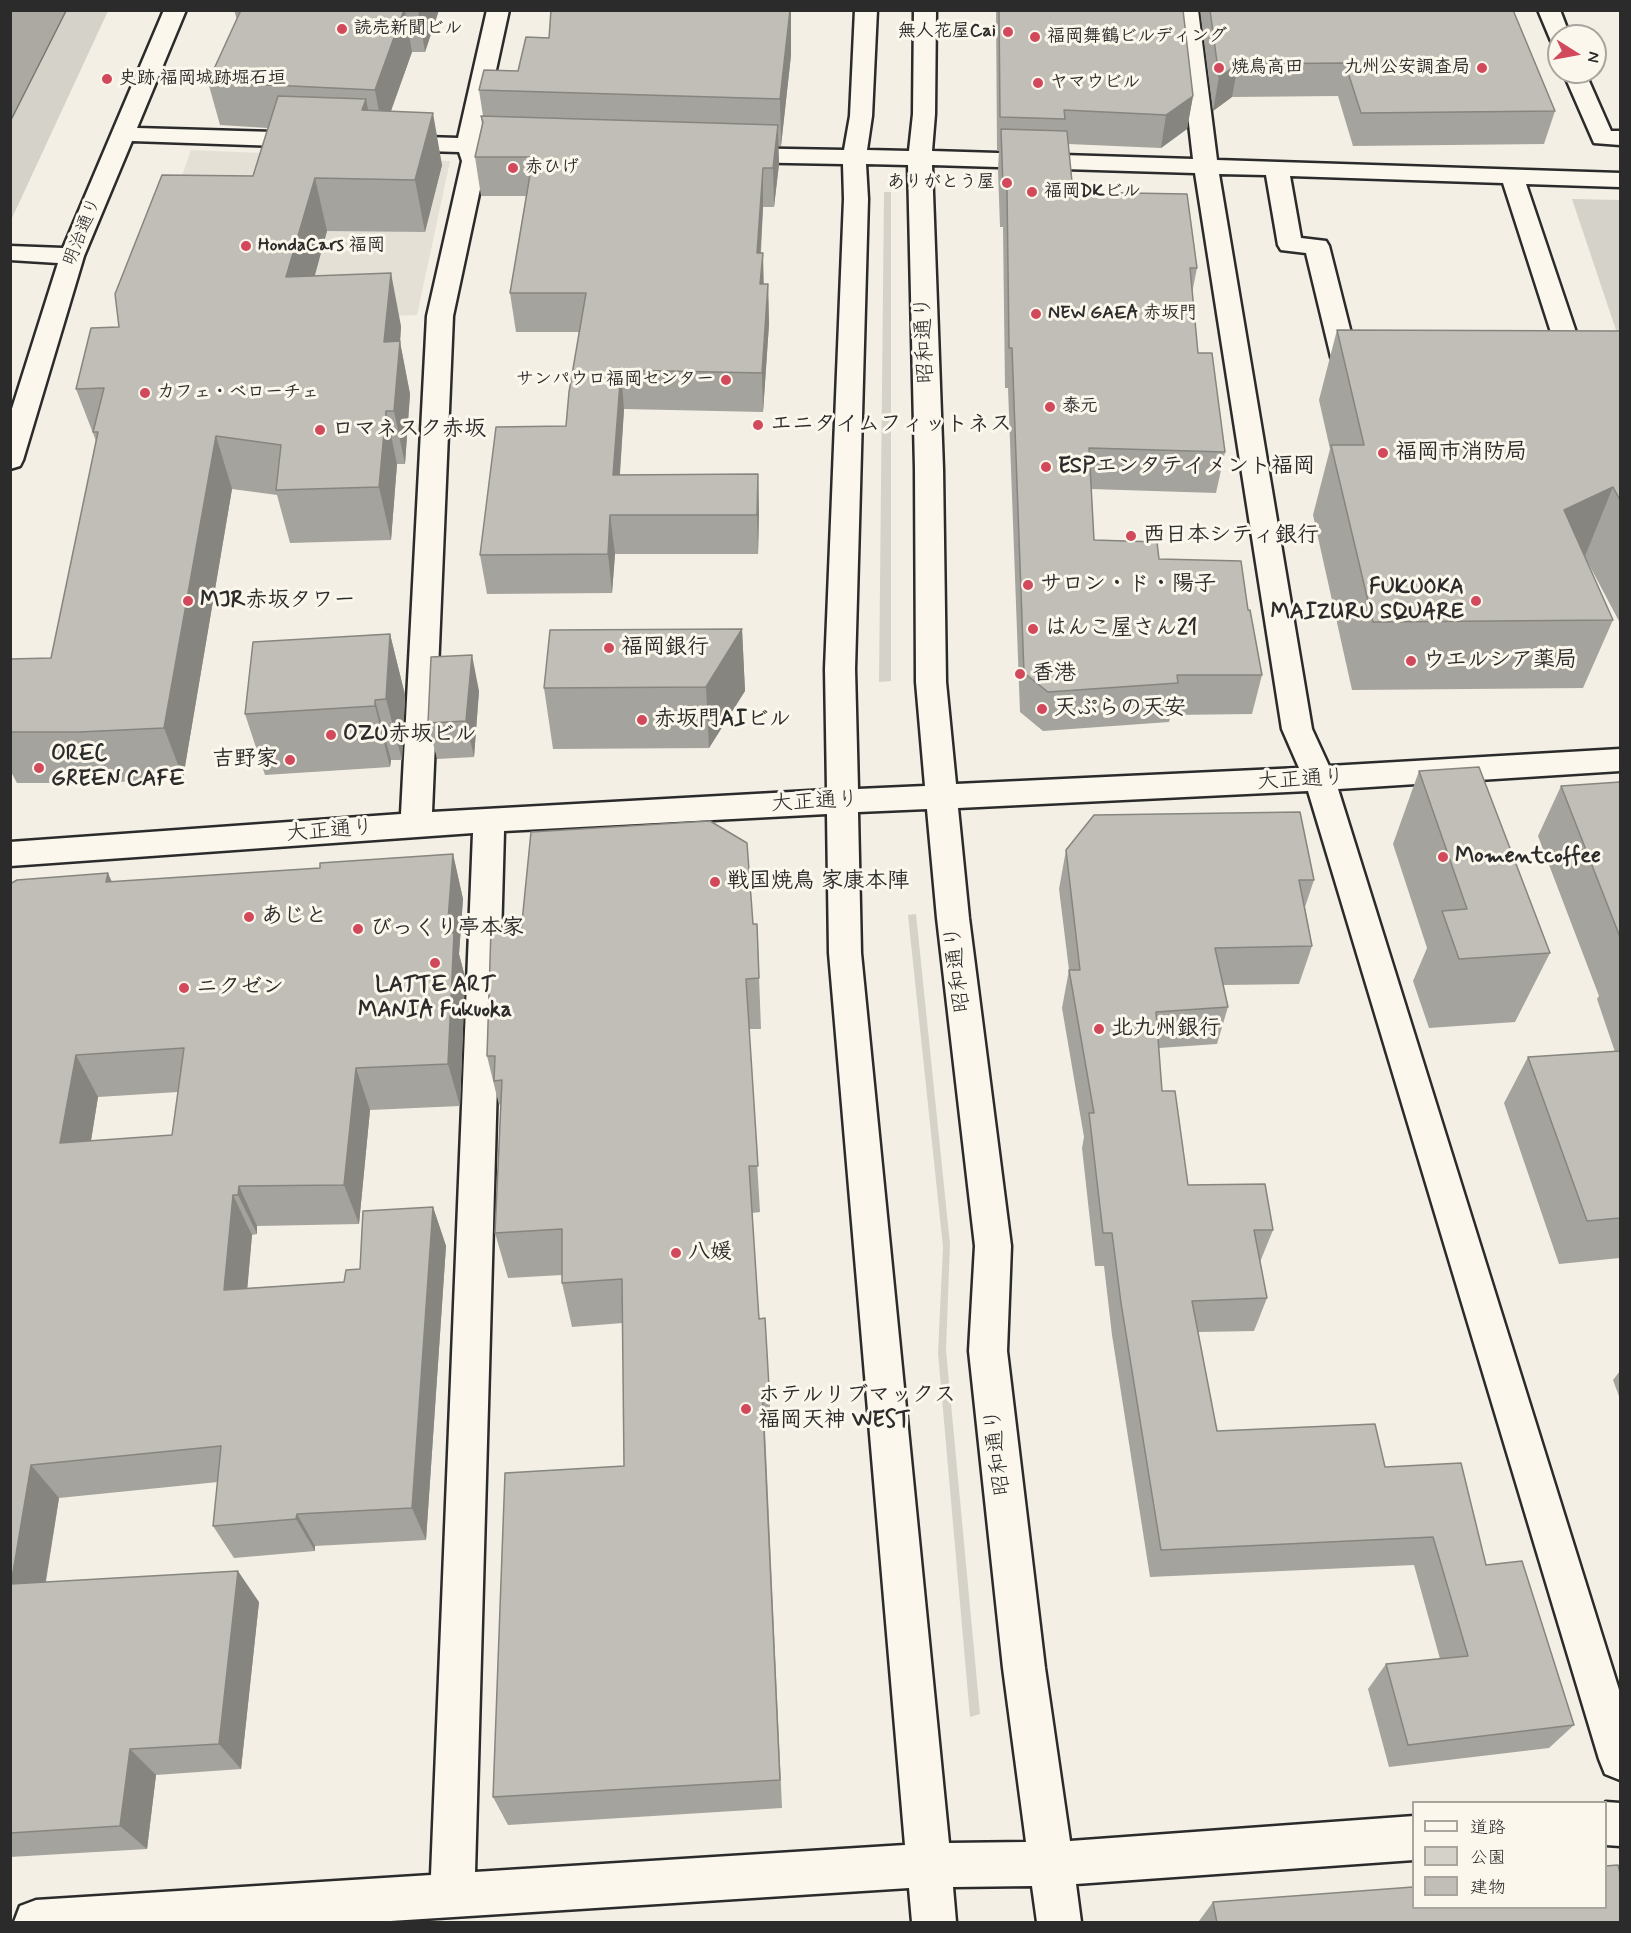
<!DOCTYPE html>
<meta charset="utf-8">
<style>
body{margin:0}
#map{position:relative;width:1631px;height:1933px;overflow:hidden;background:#f3efe4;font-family:Mynerve,"Klee One",sans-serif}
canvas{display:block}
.frame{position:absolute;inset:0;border:12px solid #2b2b2b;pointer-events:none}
.legend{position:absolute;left:1412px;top:1801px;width:195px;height:108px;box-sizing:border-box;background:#fbf7ec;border:2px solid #a8a59f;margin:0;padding:8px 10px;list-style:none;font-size:18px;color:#2b2b2b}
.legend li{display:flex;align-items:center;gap:12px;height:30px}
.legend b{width:30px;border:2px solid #a8a59f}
.north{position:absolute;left:1547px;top:24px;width:60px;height:60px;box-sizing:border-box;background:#fbf7ec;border:2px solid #a8a59f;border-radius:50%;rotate:101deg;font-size:16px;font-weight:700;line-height:24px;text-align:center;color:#2b2b2b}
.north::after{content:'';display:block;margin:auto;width:21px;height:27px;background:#d1495b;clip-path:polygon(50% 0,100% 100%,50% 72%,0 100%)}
</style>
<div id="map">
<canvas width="1631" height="1933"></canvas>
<div class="frame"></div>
<ul class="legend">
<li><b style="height:8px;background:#fbf7ec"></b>道路</li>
<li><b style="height:16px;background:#d5d2c9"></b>公園</li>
<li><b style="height:16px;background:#c0beb6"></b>建物</li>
</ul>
<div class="north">N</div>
</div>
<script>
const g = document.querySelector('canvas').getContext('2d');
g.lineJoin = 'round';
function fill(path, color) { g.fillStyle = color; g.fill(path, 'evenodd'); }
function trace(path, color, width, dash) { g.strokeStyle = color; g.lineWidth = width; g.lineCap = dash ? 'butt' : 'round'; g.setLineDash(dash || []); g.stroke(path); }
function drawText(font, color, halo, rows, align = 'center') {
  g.font = font + ' Mynerve,"Klee One",sans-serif'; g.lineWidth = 6; g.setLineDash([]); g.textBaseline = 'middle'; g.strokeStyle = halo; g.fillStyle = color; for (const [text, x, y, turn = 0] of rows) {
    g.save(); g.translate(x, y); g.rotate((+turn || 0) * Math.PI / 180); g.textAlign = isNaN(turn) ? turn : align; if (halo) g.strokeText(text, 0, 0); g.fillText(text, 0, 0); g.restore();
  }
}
const built = new Path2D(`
 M191 150 450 161 417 315 130 326Z`);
const green = new Path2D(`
 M11 11H108L12 218H11Z
 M884 192H891V681L879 682Z
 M1572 199 1620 200V342Z
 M916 914 950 1244 946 1350 980 1714 970 1717 938 1353 943 1247 908 915Z`);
const water = new Path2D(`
 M11 10 66 11 11 120 10 11Z`);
const minor = new Path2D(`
 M164 10H186L137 128 308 133 316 135 320 140 316 145 308 147 132 141 84 256 23 460 20 466 10 469V415L58 263 10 260V246L63 248Z
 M487 10H509L481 139 529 142 533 147 529 152 483 153 486 161 453 316 432 812 827 790 825 669 844 199 843 164 735 162 727 160 723 155 727 150 735 148 844 150 850 116 855 10H877L872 116 867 150 909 151 913 114 914 10H936L935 114 932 151 1193 159 1176 10H1198L1217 160 1620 173V187L1526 184 1586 362 1582 368 1573 370 1551 368 1547 362 1551 356 1558 354 1503 183 1290 176 1301 238 1326 241 1329 246 1355 349 1371 351 1375 357 1371 363 1362 365 1335 363 1331 357 1306 253 1281 250 1278 245 1266 175 1219 174 1312 729 1329 766 1620 749V771L1338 789 1620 1693V1780L1605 1774 1599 1759 1308 791 958 808 969 918 1011 1246 1007 1351 1045 1668 1070 1841 1414 1816V1860L1076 1884 1081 1922H1037L1032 1886 953 1887 956 1922H912L909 1888 375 1922H14L20 1906 36 1900 431 1875 473 833 10 866V842L401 814 427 316 462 161 459 152 393 150 385 148 381 143 385 138 393 136 458 138ZM866 164 908 165 915 469 916 682 925 786 858 789 855 669 868 199ZM932 165 1195 173 1282 729 1299 768 956 784 946 682 943 469ZM927 809 937 918 975 1246 969 1351 1003 1668 1026 1842 949 1843 861 953 858 812ZM827 814 829 953 905 1845 475 1872 504 831Z
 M1538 10H1560L1570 36H1559V43L1551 41Z
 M1563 72H1585L1611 131H1620V145L1594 143Z
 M1606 1802 1620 1803V1846L1606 1845Z`);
const wall = new Path2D(`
 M234 10H439L425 52H412L391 111 442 165 425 232 327 231 314 276 401 326 400 342 410 394 405 464H397L391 540 290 543 277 495 232 489 183 778 101 783H17L10 770V659L51 658 96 441 76 389 119 327 253 176 268 128 220 125 208 82 237 20Z
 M551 10H791V55L781 146H778L779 164 774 207H763L761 253 763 284H768L769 324 763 412 624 409 620 475 758 474 759 513 758 554H615L612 593 487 594 480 555 566 426 579 332H516L510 293 526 196H481L475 157 482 125 481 116H483L479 90 518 71 549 38Z
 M996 10H1183L1193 96 1187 129 1161 148 1068 144 1073 192 1197 268 1192 293 1198 353 1225 452 1216 493 1091 489 1094 540 1159 559 1248 610 1262 675 1252 714 1171 715 1169 722 1043 731 1020 712 1008 388H1005L1003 227H1000L998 169 999 151H997Z
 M1200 10H1513L1555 111 1544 144 1353 146 1338 96 1232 97 1213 111Z
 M1337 330 1620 331V623L1585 557 1613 620 1583 688 1352 690 1313 515 1330 449 1319 400Z
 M742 629 745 691 709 748 553 749 544 688Z
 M390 634 405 695 402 760H391L390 767 265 775 245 714Z
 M479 691 474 757 437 759 428 723Z
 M1419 771 1550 953 1515 1022 1429 1028 1413 981 1427 948 1393 844Z
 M1620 782V1258L1559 1264 1504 1103 1528 1057 1615 1052 1597 999 1599 996 1538 836 1561 786Z
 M1066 850 1314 880 1305 907 1312 946 1299 984 1223 985 1228 1007 1217 1044 1159 1048 1162 1091 1188 1185 1273 1230 1260 1262 1267 1298 1254 1331 1198 1332 1217 1431 1385 1467 1486 1565 1574 1725 1549 1748 1389 1767 1368 1689 1386 1664 1440 1659 1414 1565 1150 1577 1112 1335 1104 1266H1095L1082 1148 1084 1137 1062 1008 1069 970 1059 889Z
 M453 854 463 899 459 954 465 977 460 1106 370 1110 359 1224 257 1226V1234L252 1235 247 1288 344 1282 433 1207 446 1246 426 1540 315 1546V1551L234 1558 213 1526 218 1482 59 1498 46 1582 259 1602 241 1769 156 1775 147 1849 10 1857V884L111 882 320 868ZM178 1092 172 1135 91 1141 98 1097Z
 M757 924 761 1029H749L760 1212 752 1213 759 1319 769 1387 771 1428 765 1429 782 1808 508 1825 493 1797 624 1466 623 1323 572 1327 562 1283V1275L508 1278 495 1233 501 1108 500 1104 499 1105 487 1056 521 932Z
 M1620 1371V1399L1613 1380Z
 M1213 1902 1620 1923H1199V1921Z`);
const shadedWall = new Path2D(`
 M404 10H405L412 52 383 133 375 90Z
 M418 10H439L425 52Z
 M790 10H791V55L781 146 780 99Z
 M1238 64 1232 97 1213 111 1219 77Z
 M1193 96 1187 129 1161 148 1166 115Z
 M366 99 376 151 362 110Z
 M433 113 442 165 425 232 415 180Z
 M778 125 779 164 774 207 773 168Z
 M763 168V207L758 293 757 253Z
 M315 178 327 231 300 330 286 277Z
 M763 253 764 293 760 284Z
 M391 273 401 326 400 342 410 394 405 464 394 411 384 342Z
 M768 284 769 324 763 412 762 373Z
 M621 370 624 409 617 514 613 475Z
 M386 411 397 464 391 540 379 487Z
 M216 436 232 489 183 778 164 728Z
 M758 474 759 513 758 554 757 515Z
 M1613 487 1585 556 1564 510Z
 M610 515 615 554 612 593 608 554Z
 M742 629 745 691 709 748 706 687Z
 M390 634 405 695 402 760 386 699Z
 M472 655 479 691 474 757 466 721Z
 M375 700 391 760 390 767 375 706Z
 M453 854 463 899 459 954 465 977 460 1106 448 1064 447 933Z
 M108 873 128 918 106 882Z
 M76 1055 98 1097 84 1183 60 1143Z
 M356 1068 370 1110 359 1224 344 1185Z
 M239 1186 257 1226V1234L238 1195Z
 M233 1195 252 1235 244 1327 224 1290Z
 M433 1207 446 1246 426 1540 412 1508Z
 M31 1465 59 1498 40 1615 11 1584Z
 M297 1514 315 1546V1551L296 1519Z
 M238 1571 259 1602 241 1769 219 1744Z
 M130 1749 156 1775 147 1849 120 1826Z`);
const building = new Path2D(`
 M241 10H404L375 90 208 82Z
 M551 10H790L780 99 479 90 484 70 518 71 526 37 549 38Z
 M999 10H1183L1193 96 1166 115 1064 110 1065 119 1000 117Z
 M1210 10H1513L1555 111 1361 113 1345 63 1238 64 1219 77Z
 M278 96 366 99 362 110 433 113 415 180 315 178 286 277 391 273 384 342 400 341 394 411H386L379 487 276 490 281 445 216 436 164 728 79 732H10V659L51 658 98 432H93L104 388 76 389 91 328 119 327 115 294 162 175 253 176Z
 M481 116 778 125 773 168H763L757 253H763L760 284H768L762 373 621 370 613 475 758 474 757 515H610L608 554 480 555 496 427 566 426 569 392 586 293H510L533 157H475L483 122Z
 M1001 129 1067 131 1073 192 1187 194 1197 268H1190L1198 353H1212L1225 452 1089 448 1094 540 1157 542 1159 559 1241 561 1248 610H1250L1262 675H1177L1178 683 1048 692 1024 673 1012 348H1009L1007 187H1003Z
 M1337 330 1620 331V500L1613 487 1564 510 1613 620 1373 622 1331 445H1364Z
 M742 629 706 687 544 688 550 630Z
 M390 634 386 699 375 700V706L245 714 253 642Z
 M472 655 466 721 428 723 431 657Z
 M1479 767 1550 953 1459 959 1442 911 1467 909 1419 771Z
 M1620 782V937L1561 786Z
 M1300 812 1314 880H1299L1312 946 1215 948 1228 1007 1156 1012 1162 1091H1175L1188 1185 1265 1184 1273 1230H1254L1267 1298 1192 1301 1217 1431 1375 1424 1385 1467 1461 1463 1486 1565 1522 1561 1574 1725 1408 1745 1386 1664 1468 1656 1433 1537 1161 1550 1121 1303 1112 1233H1103L1089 1113H1094L1069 970H1080L1066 850 1094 815Z
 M710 821 747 843 753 924H757L759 978 746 979 758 1166H749L759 1319 765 1318 769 1387 762 1388 780 1780 493 1797 505 1473 624 1466 622 1279 562 1283V1229L495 1233 502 1080 494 1081 495 1056H487L491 929 521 932 531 832Z
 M453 854 447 933H454L448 1064 356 1068 344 1185 239 1186 238 1195H233L224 1290 344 1282 346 1270 360 1269 363 1211 433 1207 412 1508 297 1514 296 1519 213 1526 221 1446 31 1465 11 1584 238 1571 219 1744 130 1749 120 1826 10 1833V884L17 880 108 873 106 882 320 868V863ZM184 1048 172 1135 60 1143 76 1055Z
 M1620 1051V1218L1587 1221 1528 1057Z
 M1618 1865 1620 1873V1923H1217L1213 1902 1413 1887V1908H1605V1866Z`);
const markers = [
 [342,29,6,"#d1495b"],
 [1008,32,6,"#d1495b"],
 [1035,37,6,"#d1495b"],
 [1219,68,6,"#d1495b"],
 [1482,68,6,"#d1495b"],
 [107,79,6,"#d1495b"],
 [1038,83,6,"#d1495b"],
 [513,168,6,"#d1495b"],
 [1007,183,6,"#d1495b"],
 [1032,192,6,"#d1495b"],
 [246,246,6,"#d1495b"],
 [1036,314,6,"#d1495b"],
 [726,380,6,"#d1495b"],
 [145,393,6,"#d1495b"],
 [1050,407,6,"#d1495b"],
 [758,425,6,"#d1495b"],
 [320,430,6,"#d1495b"],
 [1383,453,6,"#d1495b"],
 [1046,467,6,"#d1495b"],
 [1131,536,6,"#d1495b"],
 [1028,585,6,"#d1495b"],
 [188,601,6,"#d1495b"],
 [1476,601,6,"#d1495b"],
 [1033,629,6,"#d1495b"],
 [609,648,6,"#d1495b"],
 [1411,661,6,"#d1495b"],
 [1020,674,6,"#d1495b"],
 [1042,709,6,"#d1495b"],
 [642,720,6,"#d1495b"],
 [331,735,6,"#d1495b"],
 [290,760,6,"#d1495b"],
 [39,768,6,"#d1495b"],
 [1443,857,6,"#d1495b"],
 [715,882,6,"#d1495b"],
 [249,917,6,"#d1495b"],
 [358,929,6,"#d1495b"],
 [435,963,6,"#d1495b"],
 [184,988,6,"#d1495b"],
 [1099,1029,6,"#d1495b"],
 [676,1253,6,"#d1495b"],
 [746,1409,6,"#d1495b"]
];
const farPoinames = [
 ["読売新聞ビル",354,29],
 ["無人花屋Cai",996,32,"right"],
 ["福岡舞鶴ビルディング",1047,37],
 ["焼鳥高田",1231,68],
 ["九州公安調査局",1470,68,"right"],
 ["史跡 福岡城跡堀石垣",119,79],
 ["ヤマウビル",1050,83],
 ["赤ひげ",525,168],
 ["ありがとう屋",995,183,"right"],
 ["福岡DKビル",1044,192],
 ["HondaCars 福岡",258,246],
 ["NEW GAEA 赤坂門",1048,314],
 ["サンパウロ福岡センター",714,380,"right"],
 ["カフェ・ベローチェ",157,393],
 ["泰元",1062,407]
];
const farStreetnames = [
 ["明治通り",83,232,-68]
];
const streetNames = [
 ["昭和通り",926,340,-92],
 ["大正通り",1301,781,-3],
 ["大正通り",815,803,-3],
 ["大正通り",330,832,-4],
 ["昭和通り",959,969,-97],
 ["昭和通り",999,1452,-97]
];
const poiNames = [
 ["エニタイムフィットネス",770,425],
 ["ロマネスク赤坂",332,430],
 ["福岡市消防局",1395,453],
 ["ESPエンタテイメント福岡",1058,467],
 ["西日本シティ銀行",1143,536],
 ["サロン・ド・陽子",1040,585],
 ["FUKUOKA",1464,588,"right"],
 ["MAIZURU SQUARE",1464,613,"right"],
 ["MJR赤坂タワー",200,601],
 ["はんこ屋さん21",1045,629],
 ["福岡銀行",621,648],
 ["ウエルシア薬局",1423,661],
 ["香港",1032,674],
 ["天ぷらの天安",1054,709],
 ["赤坂門AIビル",654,720],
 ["OZU赤坂ビル",343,735],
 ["OREC",51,755],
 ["GREEN CAFE",51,780],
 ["吉野家",278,760,"right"],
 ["Momentcoffee",1455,857],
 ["戦国焼鳥 家康本陣",727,882],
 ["あじと",261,917],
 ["びっくり亭本家",370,929],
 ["LATTE ART",435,986,"center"],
 ["MANIA Fukuoka",435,1011,"center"],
 ["ニクゼン",196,988],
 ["北九州銀行",1111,1029],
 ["八媛",688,1253],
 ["ホテルリブマックス",758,1396],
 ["福岡天神 WEST",758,1421]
];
fill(built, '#e4e0d6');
fill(green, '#d5d2c9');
fill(water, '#aca9a2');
trace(water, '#787772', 1.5);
trace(minor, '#2b2b2b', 5);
fill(minor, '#fbf7ec');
fill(wall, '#a5a39d');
fill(shadedWall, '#86857f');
fill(building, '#c0beb6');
trace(building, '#86857f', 1.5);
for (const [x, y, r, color] of markers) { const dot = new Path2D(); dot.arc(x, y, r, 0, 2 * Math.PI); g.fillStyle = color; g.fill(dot); trace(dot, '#fbf7ec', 2); }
drawText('bold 18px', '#2b2b2b', '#fbf7ec', farPoinames, 'left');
drawText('18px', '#2b2b2b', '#fbf7ec', farStreetnames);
drawText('22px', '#2b2b2b', '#fbf7ec', streetNames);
drawText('bold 22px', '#2b2b2b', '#fbf7ec', poiNames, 'left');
</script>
